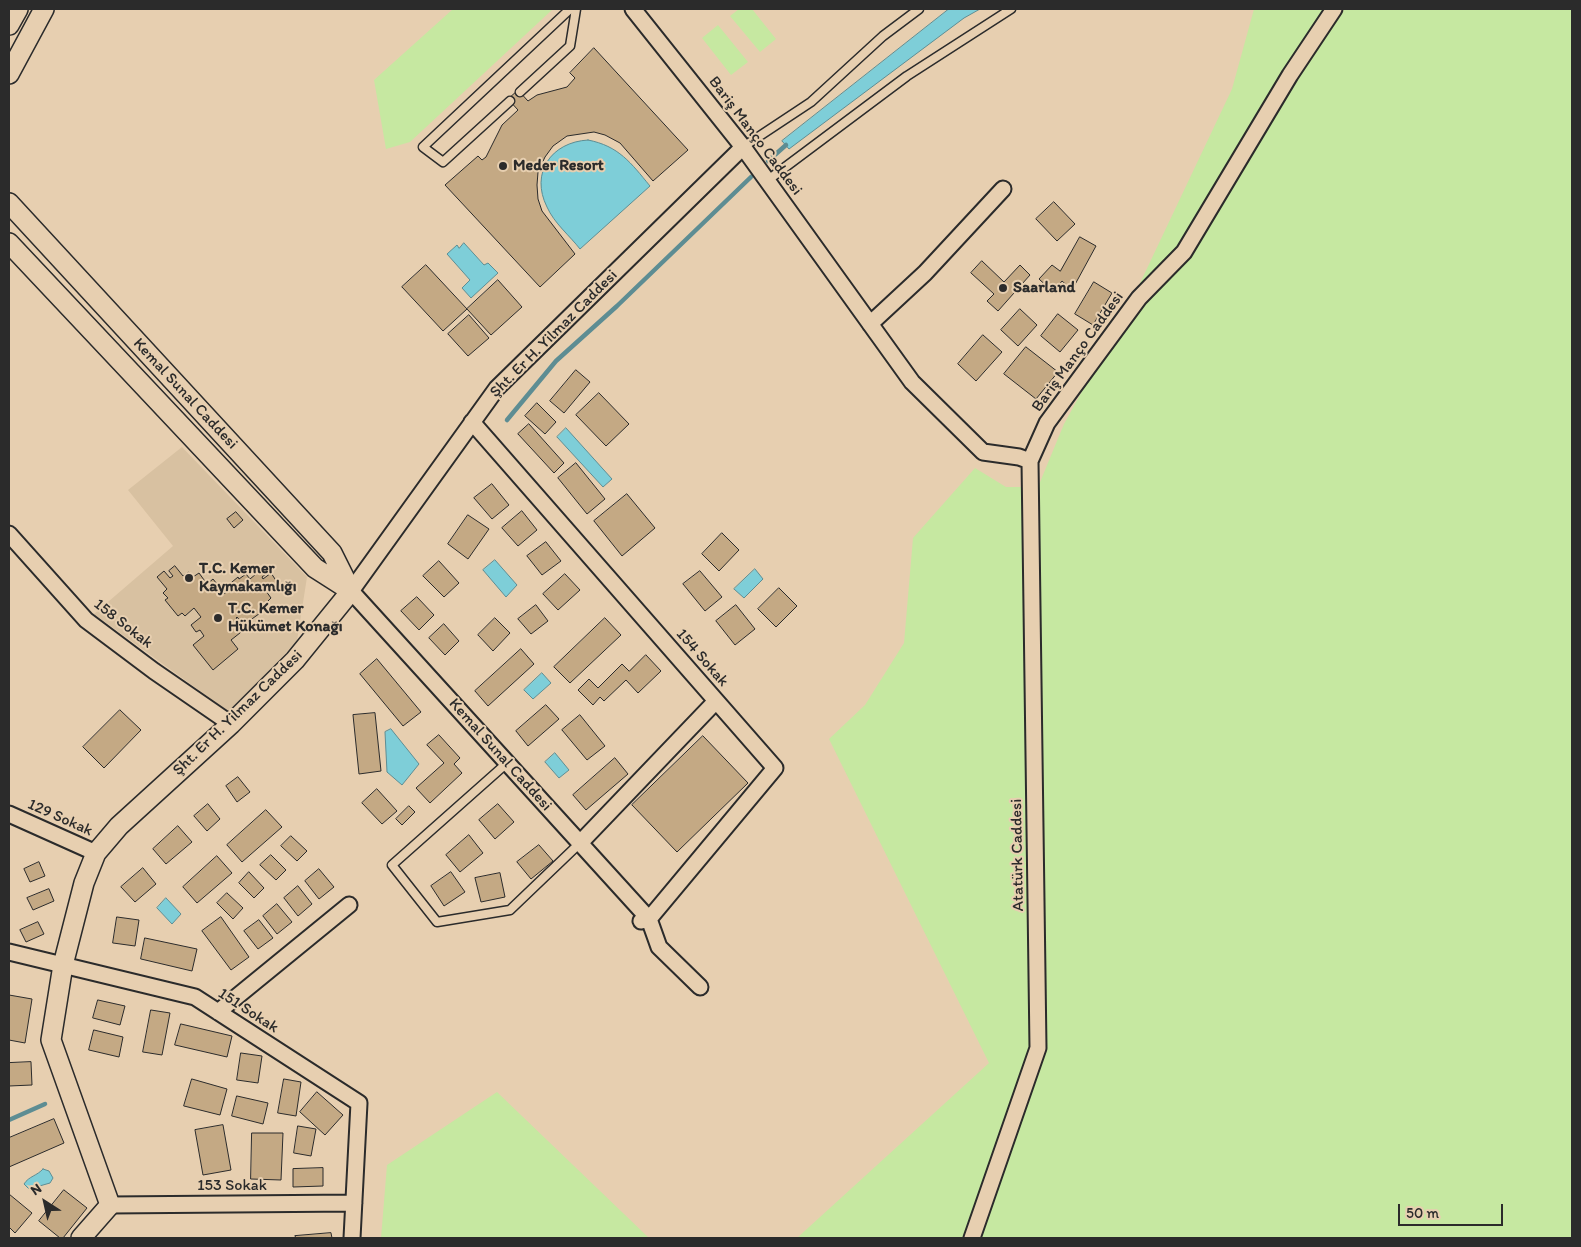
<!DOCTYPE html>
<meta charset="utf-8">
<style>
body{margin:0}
#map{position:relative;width:1581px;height:1247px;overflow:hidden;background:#e7cfb0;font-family:Itim,sans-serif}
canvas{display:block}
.frame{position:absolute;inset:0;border:10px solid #2b2b2b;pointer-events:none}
.north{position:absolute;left:20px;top:1177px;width:50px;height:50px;-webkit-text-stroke:4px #e7cfb0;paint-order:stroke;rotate:325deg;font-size:14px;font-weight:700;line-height:20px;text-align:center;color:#2b2b2b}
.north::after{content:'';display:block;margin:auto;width:18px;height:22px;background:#2b2b2b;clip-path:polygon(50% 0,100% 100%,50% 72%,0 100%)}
.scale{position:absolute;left:1398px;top:1204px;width:105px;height:22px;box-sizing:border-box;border:2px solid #2b2b2b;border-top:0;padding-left:6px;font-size:15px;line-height:18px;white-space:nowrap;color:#2b2b2b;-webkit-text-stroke:4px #e7cfb0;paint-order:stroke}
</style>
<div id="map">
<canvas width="1581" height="1247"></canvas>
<div class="frame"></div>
<div class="north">N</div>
<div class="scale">50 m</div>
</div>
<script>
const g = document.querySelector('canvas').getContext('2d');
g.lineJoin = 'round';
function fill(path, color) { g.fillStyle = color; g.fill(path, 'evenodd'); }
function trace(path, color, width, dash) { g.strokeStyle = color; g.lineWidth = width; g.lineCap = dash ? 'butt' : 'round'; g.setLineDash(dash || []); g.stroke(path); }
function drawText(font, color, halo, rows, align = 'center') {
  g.font = font + ' Itim,sans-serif'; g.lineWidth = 4; g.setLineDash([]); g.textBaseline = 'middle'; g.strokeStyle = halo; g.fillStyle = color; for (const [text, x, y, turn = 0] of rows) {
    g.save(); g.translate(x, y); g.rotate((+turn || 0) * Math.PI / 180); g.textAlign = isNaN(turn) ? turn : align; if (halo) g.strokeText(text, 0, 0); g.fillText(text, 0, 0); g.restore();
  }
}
const built = new Path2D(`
 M182 447 307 577 297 641 229 712 94 614 173 546 128 490Z`);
const green = new Path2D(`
 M453 9H553L410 142 386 149 374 80Z
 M739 9H752L776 39 760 52 730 16Z
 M1254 9H1572V1238H797L989 1063 829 739 865 705 904 643 913 538 975 468 1006 487H1038L1064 424 1132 300 1232 89Z
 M718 25 748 62 731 75 702 38Z
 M497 1092 649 1238H381L387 1165Z`);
const water = new Path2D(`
 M949 9H980L964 18 789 149 782 141Z
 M588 140C619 146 631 163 650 186L580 249C570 236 554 223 547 207 530 173 551 142 588 140Z
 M464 243 484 265 488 263 498 273 471 298 462 288 470 280 447 254 457 245 459 248Z
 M566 428 612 479 603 487 557 437Z
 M495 560 517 585 506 597 483 570Z
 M755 569 763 579 744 598 734 589Z
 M542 673 551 683 533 699 524 690Z
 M391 729 419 764 402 785 387 772 385 732Z
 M555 753 569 770 559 778 545 762Z
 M166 898 181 914 172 924 157 908Z
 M43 1169 49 1171 53 1178 50 1183 29 1189 24 1184C29 1176 37 1176 43 1169Z`);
const stream = new Path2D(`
 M768 161 786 145
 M507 420 556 361 617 306 751 177
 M9 1120 45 1104`);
const building = new Path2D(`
 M594 48 688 150 653 181 620 143 605 135 594 132 567 136 553 146 545 157 538 172 537 185 538 199 542 211 575 254 540 287 445 185 478 156 482 160 486 157 502 125 518 110 508 99 518 90 528 101 537 95 567 87 575 78 570 73Z
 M1054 202 1075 224 1057 241 1036 219Z
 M1080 237 1096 246 1072 290 1062 281 1053 292 1039 279 1052 265 1060 271Z
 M982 261 1004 282 1020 265 1030 275 998 311 987 301 994 294 971 273Z
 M426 265 467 309 443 331 402 287Z
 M498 280 522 307 491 335 467 309Z
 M1094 282 1112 293 1093 325 1075 314Z
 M1020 309 1037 325 1018 346 1001 330Z
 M1058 314 1078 330 1060 352 1041 336Z
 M469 315 489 338 468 356 448 334Z
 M983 335 1002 352 976 381 958 364Z
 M1026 347 1058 372 1036 399 1004 374Z
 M576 370 590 382 564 413 550 401Z
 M599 393 629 424 606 446 576 415Z
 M537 403 556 422 545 434 525 416Z
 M529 424 564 463 554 473 518 434Z
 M576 463 605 499 587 514 558 478Z
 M492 484 509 505 492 519 474 498Z
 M627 494 655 528 622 556 594 521Z
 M522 511 537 530 518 546 502 528Z
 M236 512 243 520 234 528 227 519Z
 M468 515 489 529 468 559 448 544Z
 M722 533 739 550 719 571 702 554Z
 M546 542 561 561 542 575 527 556Z
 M439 561 459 583 444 597 423 576Z
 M175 566 183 576 189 572 193 577 199 573 207 584 213 579 221 589 217 592 220 597 229 590 226 587 238 577 239 579 246 574 250 579 262 569 266 574 262 577 263 579 271 573 277 582 266 591 271 598 267 602 270 606 249 621 247 619 242 623 237 617 236 618 245 629 231 640 238 649 213 670 193 645 204 636 200 630 196 632 191 625 201 617 194 608 185 616 182 613 178 616 165 600 168 598 163 593 167 589 157 577 164 571 170 578 173 576 169 571Z
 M700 571 722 597 705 611 683 584Z
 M565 574 580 590 558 610 543 594Z
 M779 588 797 606 776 627 758 609Z
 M417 597 434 615 419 630 401 611Z
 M536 605 548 621 531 634 518 619Z
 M736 605 755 629 735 645 716 621Z
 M495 618 510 633 493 651 478 635Z
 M605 618 621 635 570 683 554 667Z
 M444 624 459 641 445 655 429 638Z
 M521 649 534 664 488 706 475 691Z
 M646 655 661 671 638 693 626 680 604 701 600 697 593 705 578 690 589 679 598 688 622 664 629 671Z
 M377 659 421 712 403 726 360 674Z
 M546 705 559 719 528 746 516 731Z
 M120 710 141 730 104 768 83 747Z
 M375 713 381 771 359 774 353 715Z
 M580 715 605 746 587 760 562 730Z
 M439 735 460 758 454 764 462 773 430 803 416 788 444 763 427 745Z
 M703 736 748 783 677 852 632 805Z
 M615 758 628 774 586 810 573 795Z
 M238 777 250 792 237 802 226 786Z
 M377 789 397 811 382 824 362 803Z
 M208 804 220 819 207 831 194 816Z
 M498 804 514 822 495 839 479 820Z
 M409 806 415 812 402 825 396 819Z
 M266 810 282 827 242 862 227 845Z
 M178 826 192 842 166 864 153 849Z
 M469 835 483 853 460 872 446 855Z
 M291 836 307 851 297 861 281 846Z
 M539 845 553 861 531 879 517 862Z
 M271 855 286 870 276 880 260 865Z
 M217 856 232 873 197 903 183 887Z
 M39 862 45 876 30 882 24 869Z
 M143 868 156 884 135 902 121 887Z
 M319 869 334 887 319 899 305 881Z
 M249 872 264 888 254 898 239 883Z
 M451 872 465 892 444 906 431 886Z
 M500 873 505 897 481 902 475 878Z
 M298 886 312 904 298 916 284 898Z
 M49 889 54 901 33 910 27 898Z
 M227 893 243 908 233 919 217 903Z
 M277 904 292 922 277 934 263 916Z
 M117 917 139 920 135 946 113 943Z
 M221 917 249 957 231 970 202 931Z
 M259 920 273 938 258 949 244 931Z
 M38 922 44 934 26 942 20 930Z
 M145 938 197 949 192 971 141 959Z
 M9 995 32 999 25 1043 9 1040Z
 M98 1000 125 1006 120 1025 93 1018Z
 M151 1010 170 1013 162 1055 143 1052Z
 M181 1024 232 1036 227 1057 175 1045Z
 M94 1030 123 1037 119 1057 89 1050Z
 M241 1053 262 1056 258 1083 237 1080Z
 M31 1062 32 1085 9 1086V1063Z
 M192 1079 227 1089 220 1115 184 1106Z
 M284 1079 301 1082 296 1116 278 1113Z
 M317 1092 343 1115 325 1135 300 1112Z
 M237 1096 268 1103 263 1124 232 1116Z
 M54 1119 64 1143 9 1167V1138Z
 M223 1125 231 1170 203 1175 195 1130Z
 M298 1126 316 1129 311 1156 294 1153Z
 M252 1133H283L281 1180 251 1179Z
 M323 1168V1186L293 1187V1169Z
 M64 1190 87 1208 63 1238H60L39 1221Z
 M9 1194 32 1213 15 1233 9 1227Z
 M331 1233 332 1238H296L295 1236Z`);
const service = new Path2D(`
 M520 92 570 46 576 9
 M510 101 443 162 423 147 570 9
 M743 147 811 102 883 36 919 9
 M768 180 907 76 1011 9
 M507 763 392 865 437 922 510 910 580 843`);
const minor = new Path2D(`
 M633 9 743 147 912 382 983 452 1019 457 1030 461 1047 423 1139 298 1184 252 1290 75 1334 9
 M870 324 925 273 1003 189
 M472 422 775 768 649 919 351 591 497 388 743 147
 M9 534 86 620 154 671 231 724
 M9 814 96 853
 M580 843 716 701
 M641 921 649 919 659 947 700 987
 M9 952 195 997 359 1103 352 1238
 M218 1012 349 905
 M110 1205 354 1203
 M972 1238 1038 1048 1030 461`);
const tertiary = new Path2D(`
 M9 25 18 9
 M9 74 44 9
 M9 203 332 553 351 591
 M9 243 315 568 351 591
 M81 1238 110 1205 51 1040 63 965 84 883 96 853 119 826 231 724 295 660 351 591`);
const markers = [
 [503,166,5,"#2b2b2b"],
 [1003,288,5,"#2b2b2b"],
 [189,578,5,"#2b2b2b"],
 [218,618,5,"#2b2b2b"]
];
const streetNames = [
 ["Bariş Manço Caddesi",755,136,53],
 ["Şht. Er H. Yilmaz Caddesi",554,334,-45],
 ["Bariş Manço Caddesi",1078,352,-54],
 ["Kemal Sunal Caddesi",185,394,47],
 ["158 Sokak",123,624,38],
 ["154 Sokak",702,658,49],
 ["Şht. Er H. Yilmaz Caddesi",238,713,-44],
 ["Kemal Sunal Caddesi",500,755,48],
 ["129 Sokak",60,818,24],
 ["Atatürk Caddesi",1018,855,-91],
 ["151 Sokak",248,1011,33],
 ["153 Sokak",232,1186]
];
const poiNames = [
 ["Meder Resort",513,166],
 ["Saarland",1013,288],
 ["T.C. Kemer",199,569],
 ["Kaymakamlığı",199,587],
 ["T.C. Kemer",228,609],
 ["Hükümet Konağı",228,627]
];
fill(built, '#d8c1a1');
fill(green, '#c6e8a1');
fill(water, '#7eced8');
trace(water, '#5d8d93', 1);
trace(stream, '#5d8d93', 4.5);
fill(building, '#c4a984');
trace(building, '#2b2b2b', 1);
trace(service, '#2b2b2b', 11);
trace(minor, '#2b2b2b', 19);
trace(tertiary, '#2b2b2b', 22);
trace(service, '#e7cfb0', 8);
trace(minor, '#e7cfb0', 15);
trace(tertiary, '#e7cfb0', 19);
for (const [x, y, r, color] of markers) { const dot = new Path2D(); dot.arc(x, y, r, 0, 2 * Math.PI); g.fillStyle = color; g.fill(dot); trace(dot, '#e7cfb0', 2); }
drawText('16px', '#2b2b2b', '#e7cfb0', streetNames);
drawText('bold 16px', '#2b2b2b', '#e7cfb0', poiNames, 'left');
</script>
